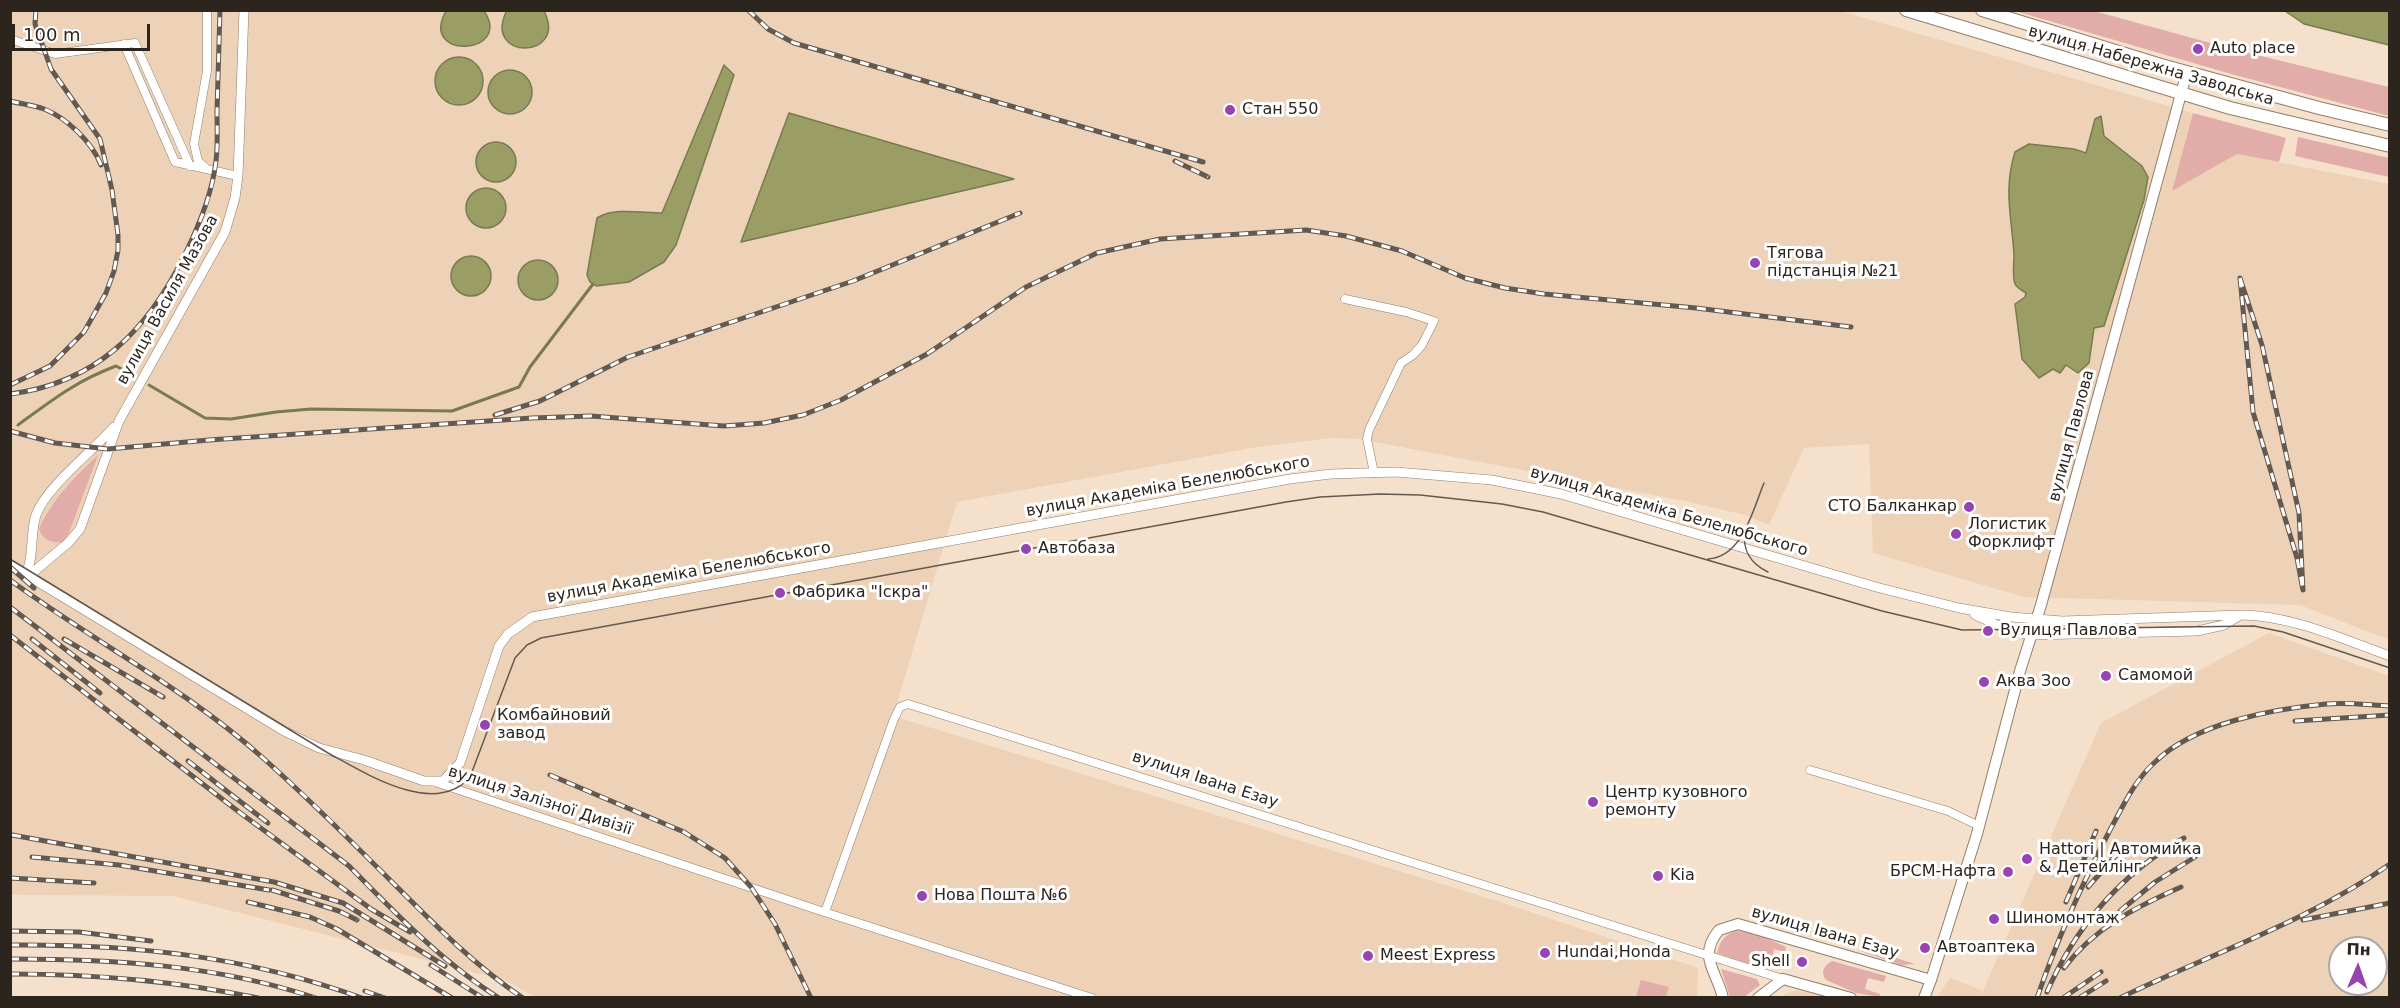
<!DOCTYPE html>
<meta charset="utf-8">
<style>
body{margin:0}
#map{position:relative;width:2400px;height:1008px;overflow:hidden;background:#f5e0cb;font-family:"DejaVu Sans",sans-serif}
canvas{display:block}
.frame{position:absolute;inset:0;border:12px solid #2c251d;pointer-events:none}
.north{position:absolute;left:2328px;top:936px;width:60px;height:60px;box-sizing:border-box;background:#fff;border:2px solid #aba8a5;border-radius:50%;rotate:2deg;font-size:16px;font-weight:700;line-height:24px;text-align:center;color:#2c251d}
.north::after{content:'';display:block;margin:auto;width:21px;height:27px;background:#9743b1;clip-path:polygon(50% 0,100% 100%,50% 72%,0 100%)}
.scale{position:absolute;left:12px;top:24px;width:138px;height:27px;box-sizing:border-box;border:3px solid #2c251d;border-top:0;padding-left:8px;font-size:18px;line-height:21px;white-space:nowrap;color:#2c251d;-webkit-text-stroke:4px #fff;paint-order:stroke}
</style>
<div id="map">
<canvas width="2400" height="1008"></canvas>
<div class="frame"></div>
<div class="north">Пн</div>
<div class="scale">100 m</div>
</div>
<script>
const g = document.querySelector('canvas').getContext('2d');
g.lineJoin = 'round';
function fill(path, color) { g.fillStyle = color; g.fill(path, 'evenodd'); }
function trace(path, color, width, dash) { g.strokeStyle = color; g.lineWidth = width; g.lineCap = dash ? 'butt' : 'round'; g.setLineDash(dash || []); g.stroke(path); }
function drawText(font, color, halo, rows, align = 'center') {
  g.font = font + ' "DejaVu Sans",sans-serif'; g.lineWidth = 6; g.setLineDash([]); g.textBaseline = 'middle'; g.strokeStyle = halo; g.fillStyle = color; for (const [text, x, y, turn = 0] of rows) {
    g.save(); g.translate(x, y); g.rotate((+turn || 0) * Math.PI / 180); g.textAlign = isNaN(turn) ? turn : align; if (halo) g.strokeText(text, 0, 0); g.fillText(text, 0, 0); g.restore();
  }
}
const built = new Path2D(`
 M11 11H1840L2193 113 2172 191 2237 154 2389 184V640L2300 605 2024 597 1873 553 1869 444 1804 448 1769 525 1745 515 1685 501 1359 439 1331 438 1257 447 957 502 893 716 1507 904 1698 968 1697 997H536L504 980 173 896 11 895Z
 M2269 633 2389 676V997H1937L1950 978 1981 990V995L2101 723ZM2340 948H2376V984H2340Z
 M1797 990 1824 997H1783L1784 994Z`);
const green = new Path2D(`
 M2015 11H2094L2236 50 2389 87V116L2231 74Z
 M2193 113 2286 138 2279 162 2237 154 2172 191Z
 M2298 137 2389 158V177L2295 156Z
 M98 455 69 533 62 543C50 542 43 540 39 529 52 499 75 477 98 455Z
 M1736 931C1753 931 1771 940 1786 947L1785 952 1774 949 1772 958 1781 963 1773 964 1766 970 1717 953C1720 941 1724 935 1736 931Z
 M1862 947 1915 964 1902 965 1860 951Z
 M1832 961 1886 976 1884 982 1868 978 1865 989 1880 994 1879 997 1856 993 1826 980C1820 972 1824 965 1832 961Z
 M1721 969 1757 979 1760 985 1744 997H1730Z
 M1641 980 1669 987 1666 997H1636Z`);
const water = new Path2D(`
 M507 10 544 11C569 60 481 61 507 10Z
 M446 11H484C514 55 418 61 446 11Z
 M2285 11H2389V45L2304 24Z
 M435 81a24 24 0 1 1 48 0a24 24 0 1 1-48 0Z
 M724 65 734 75 676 245 664 262 629 282 596 286 590 282 587 275 597 218C614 207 642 213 662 213Z
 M488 92a22 22 0 1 1 44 0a22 22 0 1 1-44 0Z
 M789 113 1014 179 741 242Z
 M2101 116 2104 136 2142 166 2148 177 2144 200 2104 326 2094 328 2089 363 2078 373 2066 365 2060 373 2053 369 2039 378 2022 359 2015 304 2025 297 2026 293C2021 290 2017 288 2015 284 2012 276 2014 264 2014 255 2012 218 2003 190 2015 152L2029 144 2074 149 2086 153 2095 119Z
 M476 162a20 20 0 1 1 40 0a20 20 0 1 1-40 0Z
 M466 208a20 20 0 1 1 40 0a20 20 0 1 1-40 0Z
 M451 276a20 20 0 1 1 40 0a20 20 0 1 1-40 0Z
 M518 280a20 20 0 1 1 40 0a20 20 0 1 1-40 0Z`);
const stream = new Path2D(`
 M149 385 205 418 231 419 276 412 311 409 452 411 519 387 530 367 593 284
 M18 425C52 400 76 381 116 366L135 376`);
const minor = new Path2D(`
 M10 39 55 54 135 43 190 166
 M124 44 175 162 238 176
 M207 169 198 161 194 144 207 71V10
 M1345 299 1406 312 1434 321 1422 345 1413 355 1401 363 1369 430 1367 439 1374 473
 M1810 770 1948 811 1979 826
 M435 782 821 911 1092 998
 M825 912 894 719 900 707 908 704 1783 979`);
const tertiary = new Path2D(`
 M10 565 284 731 319 748 364 760 424 781H443L460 763 499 646 508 634 532 617 1290 479 1331 474 1396 472 1492 480 1561 494 1876 587 1959 608 2011 617 2062 621 2242 615C2293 616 2342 639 2390 656
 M26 574C34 558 30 533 36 515 46 487 93 451 114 427
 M30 577 37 569 68 543 80 529 119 421 225 232 235 198 238 176 244 10
 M1975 615 2011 631 2031 635 2197 631 2224 625 2239 616`);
const secondary = new Path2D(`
 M1723 998C1717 971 1697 957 1719 930L1738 924 1931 980
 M1758 998 1783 979 1851 998
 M1924 998 1931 980 1977 834 2020 671 2041 605 2187 72`);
const primary = new Path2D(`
 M1906 10 2230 108 2390 146
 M1982 10 2161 65 2319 108 2390 125`);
const tram = new Path2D(`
 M1745 531C1742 550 1751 564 1768 572
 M10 559 328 753C365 773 435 818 470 777L515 658 527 645 541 638 1286 502 1320 497 1380 494 1420 495 1502 504 1543 512 1882 611 1962 630 2254 626 2283 632 2390 668
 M1708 559C1743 557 1753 509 1764 483`);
const rail = new Path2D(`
 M748 10 768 29 794 43 1203 162
 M10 101C21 104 33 105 44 109 67 118 92 142 101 165
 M1175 161 1208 177
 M2240 278 2262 345 2299 513 2303 590 2297 558 2253 412Z
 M10 385 50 366 84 332 106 293 114 271 118 250V235L112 190 100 139 51 69 35 24 36 10
 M10 394C96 383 147 331 184 256 199 226 212 195 216 161 218 145 217 128 217 111 218 78 219 44 220 10
 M495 415 540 401 628 357 853 281 1020 213
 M10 431 55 443 108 449 209 440 532 418 591 416 724 426 764 423 803 415 841 400 927 354 1026 287 1097 253 1160 239 1306 230 1346 236 1402 251 1465 278 1505 288 1544 294 1696 308 1851 327
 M10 567 34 588
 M10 580C93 641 186 689 263 758 307 797 349 839 391 881 432 922 474 965 523 998
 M10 607 349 866C395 913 443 963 499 998
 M10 635 239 812 371 909 410 932
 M32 639 100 693
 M64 639 163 697
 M2295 721 2390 715
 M188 761 268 823
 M550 775 684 832 725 858 751 887 775 924 811 998
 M12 835 274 882 343 903 445 966
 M32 857 119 865 269 890
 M10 878 94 883
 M2088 887 2119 852
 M272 890 339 911 357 920
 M248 902 310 917 337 929 452 998
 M2066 902 2096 831
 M2120 911 2155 882 2195 857
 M2303 920 2390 903
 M10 931 79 932 151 941
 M10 945C133 944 246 956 362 998
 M10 959C114 959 217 965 316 998
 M431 965 483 998
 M2064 968C2094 928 2136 907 2181 887
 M10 974C94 974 176 981 258 998
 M365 991 385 998
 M2047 992C2075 927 2122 873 2184 838
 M2037 998C2057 940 2082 884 2110 830 2123 806 2135 780 2155 762 2195 723 2272 709 2326 704 2347 702 2368 705 2390 706
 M2063 998 2101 972
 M2079 998 2106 981
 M2120 998C2210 954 2307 922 2390 864`);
const markers = [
 [2198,49,6,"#9743b1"],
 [1230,110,6,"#9743b1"],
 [1755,263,6,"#9743b1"],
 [1969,507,6,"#9743b1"],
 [1956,534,6,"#9743b1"],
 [1026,549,6,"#9743b1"],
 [780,593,6,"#9743b1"],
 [1988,631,6,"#9743b1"],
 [2106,676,6,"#9743b1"],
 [1984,682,6,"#9743b1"],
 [485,725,6,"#9743b1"],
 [1593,802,6,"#9743b1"],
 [2027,859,6,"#9743b1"],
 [2008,872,6,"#9743b1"],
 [1658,876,6,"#9743b1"],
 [922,896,6,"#9743b1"],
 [1994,919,6,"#9743b1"],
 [1925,948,6,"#9743b1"],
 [1545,953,6,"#9743b1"],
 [1368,956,6,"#9743b1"],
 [1802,962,6,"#9743b1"]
];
const poiNames = [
 ["Auto place",2210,49],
 ["Стан 550",1242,110],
 ["Тягова",1767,254],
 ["пiдстанцiя №21",1767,272],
 ["СТО Балканкар",1957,507,"right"],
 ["Логистик",1968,525],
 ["Форклифт",1968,543],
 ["Автобаза",1038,549],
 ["Фабрика \"Іскра\"",792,593],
 ["Вулиця Павлова",2000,631],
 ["Самомой",2118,676],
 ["Аква Зоо",1996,682],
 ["Комбайновий",497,716],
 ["завод",497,734],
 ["Центр кузовного",1605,793],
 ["ремонту",1605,811],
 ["Hattori | Автомийка",2039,850],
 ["& Детейлінг",2039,868],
 ["БРСМ-Нафта",1996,872,"right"],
 ["Kia",1670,876],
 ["Нова Пошта №6",934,896],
 ["Шиномонтаж",2006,919],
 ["Автоаптека",1937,948],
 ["Hundai,Honda",1557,953],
 ["Meest Express",1380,956],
 ["Shell",1790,962,"right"]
];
const streetNames = [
 ["вулиця Набережна Заводська",2151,66,16],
 ["вулиця Василя Мазова",168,300,-61],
 ["вулиця Павлова",2072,436,-75],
 ["вулиця Академіка Белелюбського",1168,487,-10],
 ["вулиця Академіка Белелюбського",1669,512,16],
 ["вулиця Академіка Белелюбського",689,573,-10],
 ["вулиця Івана Езау",1205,780,18],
 ["вулиця Залізної Дивізії",540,801,18],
 ["вулиця Івана Езау",1825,933,16]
];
fill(built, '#edd2b7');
fill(green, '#e2ada9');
fill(water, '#9a9e64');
trace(water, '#797a4f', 1.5);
trace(stream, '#797a4f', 3);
trace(minor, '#917e6b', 9);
trace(tertiary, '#917e6b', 10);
trace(secondary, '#917e6b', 12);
trace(primary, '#917e6b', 14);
trace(minor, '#fff', 8);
trace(tertiary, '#fff', 9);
trace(secondary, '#fff', 10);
trace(primary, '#fff', 12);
trace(tram, '#64594e', 1.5);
trace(rail, '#64594e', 5);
trace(rail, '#fff', 3, [9]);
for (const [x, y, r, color] of markers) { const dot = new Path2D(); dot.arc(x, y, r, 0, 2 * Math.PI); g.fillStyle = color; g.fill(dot); trace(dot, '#fff', 2); }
drawText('16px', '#2c251d', '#fff', poiNames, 'left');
drawText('16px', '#2c251d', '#fff', streetNames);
</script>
